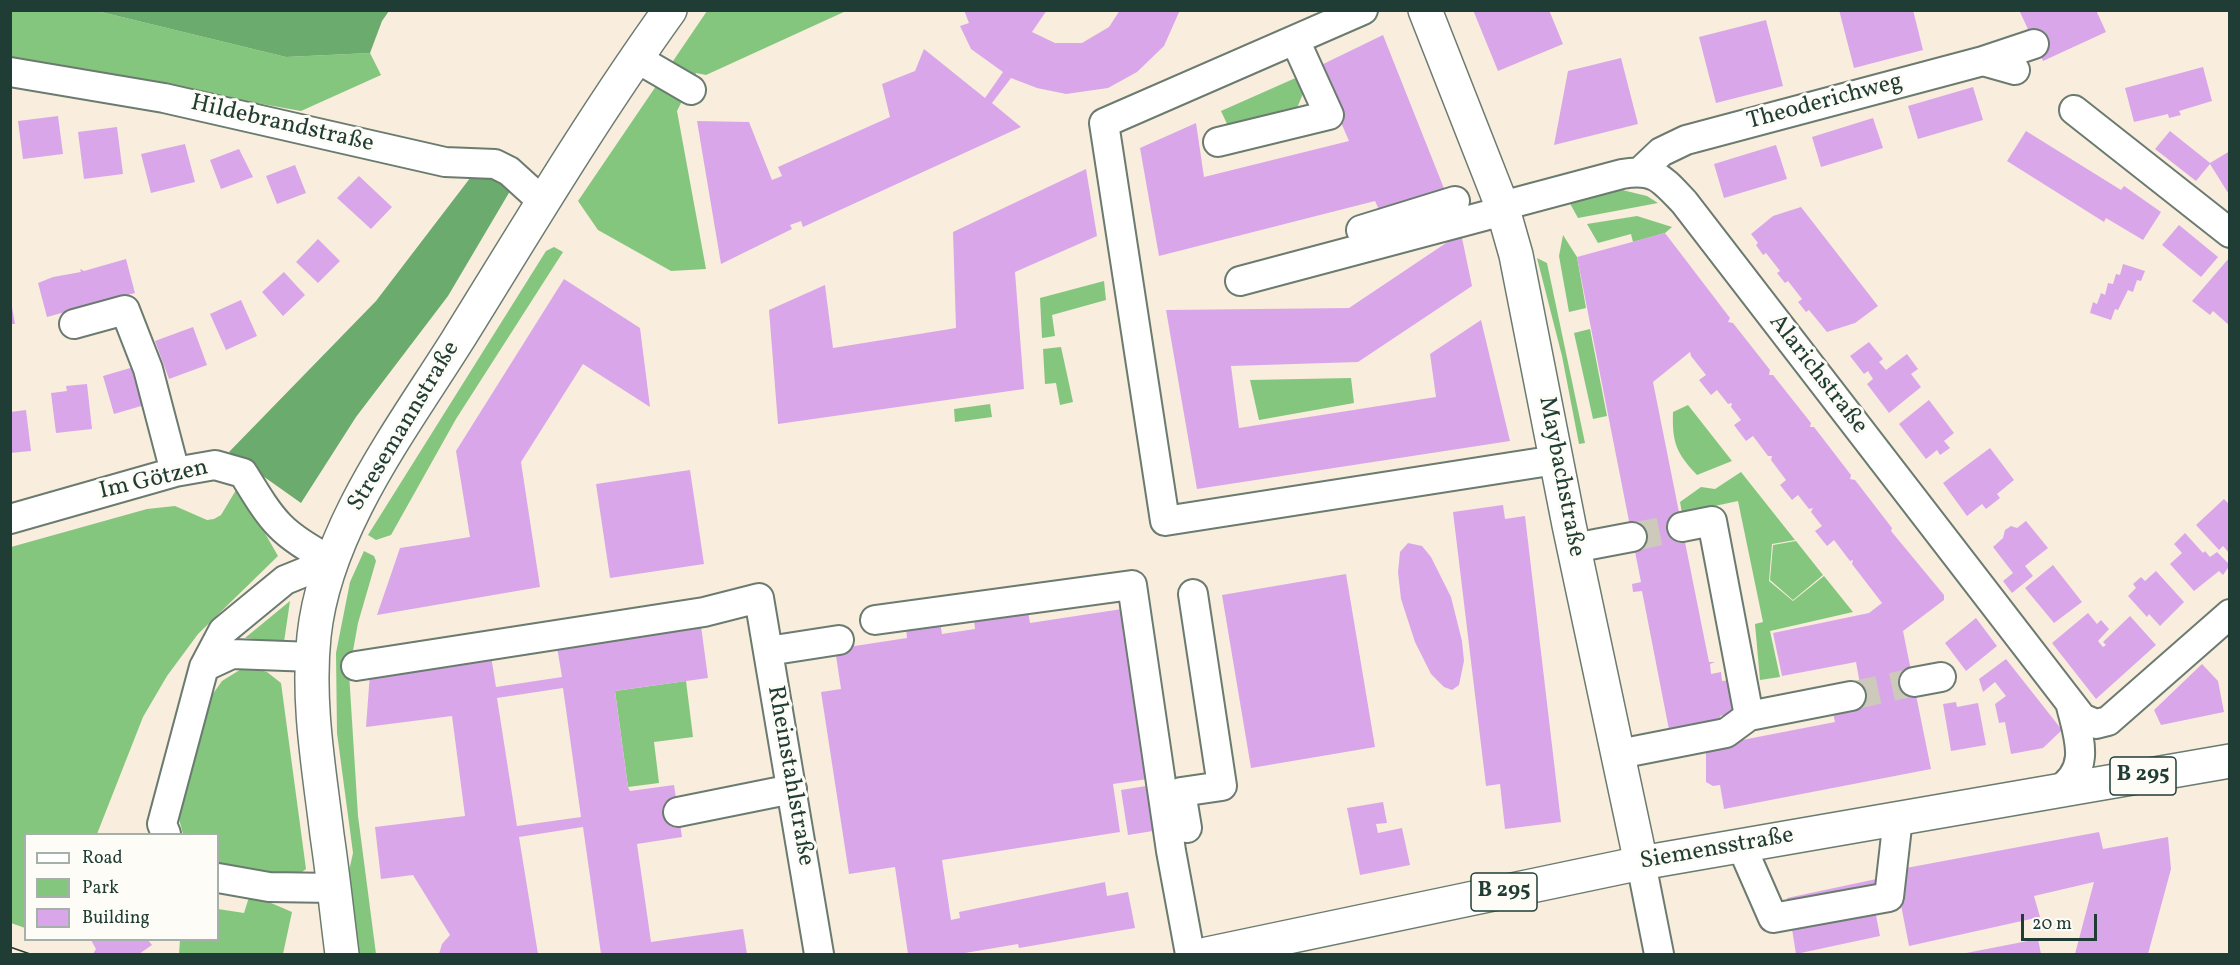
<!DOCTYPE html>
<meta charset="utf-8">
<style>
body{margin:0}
#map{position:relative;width:2240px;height:965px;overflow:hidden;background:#f9eddd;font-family:Vollkorn,serif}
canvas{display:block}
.frame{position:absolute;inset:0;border:12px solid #1f3d34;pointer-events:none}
.legend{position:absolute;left:24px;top:833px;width:195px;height:108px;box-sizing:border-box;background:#fdfcf7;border:2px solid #a4b0a9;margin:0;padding:8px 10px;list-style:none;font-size:18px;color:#1f3d34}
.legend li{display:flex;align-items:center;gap:12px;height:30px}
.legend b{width:30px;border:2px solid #a4b0a9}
.scale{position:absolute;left:2021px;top:914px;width:76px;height:27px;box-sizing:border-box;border:3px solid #1f3d34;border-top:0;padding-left:8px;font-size:18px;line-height:21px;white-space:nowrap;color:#1f3d34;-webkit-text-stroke:4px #fdfcf7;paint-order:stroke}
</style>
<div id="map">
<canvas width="2240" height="965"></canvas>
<div class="frame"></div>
<ul class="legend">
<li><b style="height:8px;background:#fff"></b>Road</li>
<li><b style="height:16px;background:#84c67e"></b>Park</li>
<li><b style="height:16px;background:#d9a7e9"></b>Building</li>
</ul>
<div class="scale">20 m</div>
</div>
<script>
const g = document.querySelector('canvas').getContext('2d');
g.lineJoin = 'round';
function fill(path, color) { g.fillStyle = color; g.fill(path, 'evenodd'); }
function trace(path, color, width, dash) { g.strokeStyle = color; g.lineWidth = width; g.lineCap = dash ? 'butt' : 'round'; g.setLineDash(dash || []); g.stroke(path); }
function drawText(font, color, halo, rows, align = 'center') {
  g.font = font + ' Vollkorn,serif'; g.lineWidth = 6; g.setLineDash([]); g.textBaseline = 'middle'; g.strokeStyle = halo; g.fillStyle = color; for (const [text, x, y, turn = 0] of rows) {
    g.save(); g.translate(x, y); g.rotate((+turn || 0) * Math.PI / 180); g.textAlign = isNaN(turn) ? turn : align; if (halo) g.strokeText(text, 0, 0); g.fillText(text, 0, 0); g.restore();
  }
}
const green = new Path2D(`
 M10 11H97L286 57 370 53 381 75 301 111 11 59Z
 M707 11H846L706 75 696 73 677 111 706 269 671 271 598 230 578 201Z
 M1300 76 1305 89 1297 108 1229 128 1221 111Z
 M1614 188 1647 196 1658 203 1578 218 1567 198Z
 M1637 216 1672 227 1665 233 1633 242 1631 234 1598 243 1587 224Z
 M1563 235 1577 257 1586 308 1569 312 1559 256Z
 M554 247 563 252 456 419 391 535 376 540 368 535 546 251Z
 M1537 258 1547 263 1585 443 1579 444 1562 356Z
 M1104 281 1106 300 1052 315 1055 336 1042 338 1040 298Z
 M1590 329 1607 416 1593 419 1574 333Z
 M1061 347 1073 402 1060 405 1056 383 1045 384 1043 349Z
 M1351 378 1354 403 1259 420 1250 380Z
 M990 404 992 417 955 422 954 409Z
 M1688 405 1732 461 1697 475C1676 453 1672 442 1673 412Z
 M1741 472 1795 540 1772 544 1769 581 1793 601 1824 576 1853 612 1770 631 1780 677 1760 680 1755 624 1763 622 1738 501 1682 513 1680 502 1701 487 1715 489Z
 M236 490 250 507 278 556 198 634 167 676 143 717 97 834H26L25 928 11 923V547L147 509 175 506 207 520 214 519 221 515Z
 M1796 541 1823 575 1793 600 1770 580 1773 545Z
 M364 551 374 556 376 561 358 623 349 673 358 816 376 954H355L347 880 353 853 337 733 336 653 350 582Z
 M290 601 284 642 245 638Z
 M246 666 267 672 281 683 306 869 292 879 218 867V834H183L179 819 205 705 222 681Z
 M686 681 693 737 654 742 659 783 628 787 615 691Z
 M250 894 292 912 283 954H179L180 940H218V909L244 913Z`);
const forest = new Path2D(`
 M97 11H389L382 21 370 53 286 57Z
 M477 169 513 186 448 296 356 417 301 503 229 452 376 301Z`);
const building = new Path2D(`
 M964 10H1047L1032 32 1055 43H1082L1109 27 1120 10H1180L1164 46 1137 72 1108 88 1066 94 1037 88 1011 78 992 103 1021 127 803 227 801 221 790 225 792 229 721 264 697 121 749 122 772 180 782 176 778 167 890 117 882 84 915 71 924 49 985 98 1003 72 971 49 960 26 969 23Z
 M1473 10H1549L1563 44 1498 71Z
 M1839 10H1913L1923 50 1854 68Z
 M2019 10H2096L2106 32 2043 61Z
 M1766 20 1783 86 1716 103 1699 37Z
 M1383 35 1447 196 1380 212 1375 201 1159 256 1140 148 1196 123 1204 177 1349 141 1317 67Z
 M1621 58 1638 124 1554 145 1568 71Z
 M2203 67 2212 101 2179 111 2181 115 2169 118 2168 114 2134 122 2125 88Z
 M1973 87 1983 120 1918 139 1908 106Z
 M58 116 63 154 23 159 18 121Z
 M1873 118 1883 148 1821 167 1812 137Z
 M117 127 123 174 84 179 78 132Z
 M2026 131 2121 190 2124 186 2161 212 2143 240 2106 218 2104 222 2007 161Z
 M2170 131 2210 163 2230 151V196L2210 164 2196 181 2155 149Z
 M185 144 195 182 151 193 141 154Z
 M1776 145 1787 179 1724 198 1714 164Z
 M239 149 253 177 221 189 210 160Z
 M295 165 306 193 277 204 266 176Z
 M1086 169 1097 236 1015 272 1024 389 778 424 769 310 825 285 833 348 956 328 953 232Z
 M359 176 392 207 371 229 337 198Z
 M1801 207 1878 306 1855 323 1827 332 1809 310 1806 312 1798 302 1802 299 1788 281 1785 283 1777 273 1780 271 1766 253 1763 255 1756 245 1758 243 1751 234 1773 216Z
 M2179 225 2218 257 2201 277 2162 245Z
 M1461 233 1472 286 1358 362 1231 366 1239 428 1436 397 1430 354 1481 320 1510 441 1197 489 1166 310 1349 308Z
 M1665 233 1730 318 1728 322 1733 323 1770 370 1769 375H1773L1811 423 1810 427H1814L1851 475 1850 479 1855 480 1892 528 1891 531 1944 595V600L1903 631 1931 769 1724 809 1720 785 1713 786 1706 782V747L1835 722 1833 713 1854 712 1849 686 1860 684 1856 662 1782 676 1773 633 1869 613 1882 603 1852 564 1853 560 1850 561 1834 540 1827 546 1815 531 1822 526 1811 512 1813 508 1809 509 1798 495 1792 500 1780 485 1786 480 1771 460 1772 456H1768L1753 436 1746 441 1734 425 1741 420 1731 407 1732 403 1728 404 1717 390 1711 395 1699 380 1706 375 1691 356 1690 352 1653 382 1709 662H1715L1710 664 1711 674 1721 672 1722 681 1730 680 1736 713 1720 716 1721 724 1670 735 1642 591 1633 592 1632 584 1641 582 1577 257Z
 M318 239 340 261 318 283 296 262Z
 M2230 257V326L2213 311 2210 315 2192 301Z
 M126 259 135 293 47 317 38 283 53 277 81 272 80 269 84 271Z
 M2123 264 2145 271 2141 281 2137 280 2133 292 2128 290 2118 310 2115 309 2111 320 2090 313 2093 302 2097 304 2101 293 2105 295 2108 283 2113 284 2116 274 2120 275Z
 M284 272 305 295 283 316 262 292Z
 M564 279 640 328 650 407 583 364 521 462 540 587 377 615 400 548 470 537 456 451Z
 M10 296 15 324H10Z
 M241 300 257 336 226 350 210 314Z
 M193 327 207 365 169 379 155 341Z
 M1869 342 1883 359 1879 362 1886 370 1907 354 1918 369 1911 374 1921 387 1889 413 1867 384 1873 379 1868 371 1864 374 1850 356Z
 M137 366 148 404 114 414 103 376Z
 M87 384 92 429 56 433 51 393 67 391 66 386Z
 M1929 400 1954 433 1944 441 1950 448 1940 455 1937 450 1926 459 1899 424Z
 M26 410 31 451 10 453V412Z
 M1990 448 2014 480 1997 494 2000 498 1986 509 1982 504 1967 516 1943 483Z
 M690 470 704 564 610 578 596 484Z
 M2224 499 2230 505V554L2223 546 2219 550 2196 525Z
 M1503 505 1505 519 1525 516 1561 822 1505 829 1500 784 1486 786 1453 512Z
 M2026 521 2048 548 2025 566 2033 576 2012 593 2003 581 2013 573 1993 547 2003 538 2005 530 2011 526 2017 528Z
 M2185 533 2203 553 2205 551 2210 557 2217 552 2230 565 2223 575 2219 571 2194 591 2170 564 2182 553 2174 544Z
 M1408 543 1422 546 1431 557 1451 597 1462 641 1464 661 1459 685 1452 690 1444 687 1431 674 1415 642 1401 599 1398 572 1400 552Z
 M2053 565 2082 602 2054 623 2025 588Z
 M2156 571 2184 602 2160 626 2149 614 2147 617 2128 596 2136 588 2133 584 2141 577 2145 581Z
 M1346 574 1375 747 1251 768 1222 595Z
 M1122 609 1148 779 1113 784 1120 832 942 860 951 920 960 918 959 912 1105 882 1107 896 1128 892 1135 928 1019 948 1018 944 959 954H908L895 867 849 874 821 692 841 689 835 649 907 638 906 628 940 622 942 634 975 629 974 620 1028 611 1030 623Z
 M2088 613 2097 624 2101 620 2109 629 2098 641 2103 647 2106 645 2103 642 2130 616 2156 645 2096 699 2052 643Z
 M1976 618 1997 646 1966 671 1945 643Z
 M701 626 708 678 615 691 628 787 630 791 674 785 682 837 637 844 651 942 743 929 747 954H601L583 827 519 837 538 954H439L442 944 450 935 413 875 381 879 375 827 465 816 452 716 366 727 370 673 491 656 496 687 562 677 557 647ZM563 688 581 817 517 826 497 698Z
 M2006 659 2062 730 2043 748 2011 754 2005 722 1999 723 1995 704 2006 696 1995 682 1983 692 1979 679Z
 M2202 664 2218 681 2224 712 2161 725 2154 710Z
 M1956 702 1957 707 1978 703 1986 745 1951 751 1943 704Z
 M1146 786 1153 831 1128 835 1121 790Z
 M1383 802 1387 823 1376 824 1378 833 1402 828 1410 865 1360 875 1347 808Z
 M2099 832 2103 849 2168 837 2171 869 2148 954H2075L2094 882 2034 896 2040 917 1909 946 1901 905 1875 910 1880 936 1796 954 1787 898 1900 874 1906 868Z
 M2038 939 2041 954H1966V953Z
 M91 940H148L152 945 139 954H93L96 949Z`);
const minorTunnel = new Path2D(`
 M1632 537 1682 527
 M1851 696 1914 682`);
const minor = new Path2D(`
 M1363 10 1104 123 1165 521 1556 460
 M636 58 691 90
 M1983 61 2034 44
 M10 72 164 98 445 162 495 164 509 171 542 201
 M2074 110 2230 233
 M1218 142 1329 115 1295 40
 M1642 170 1661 152 1686 140 1983 61 2015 70
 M1502 206 1622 174C1655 168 1662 179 1684 202L2082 718 2096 724 2108 721 2230 614
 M1361 230 1455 201
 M1240 281 1503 211
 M74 324 125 310 148 369 175 472
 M10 519 175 472 215 465 243 473C273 522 280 534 332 561
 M1682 527 1712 521 1749 716 1851 696
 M1574 548 1632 537
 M875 620 1132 585 1171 851 1190 954
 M768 651 839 640
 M356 666 704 612 759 598 819 954
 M204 667 232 654 313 657
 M1914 682 1941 677
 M1619 754 1726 733 1749 716
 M2057 791C2092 770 2079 738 2071 706
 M678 812 792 789
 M1187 828 1181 792 1222 786 1193 594
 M166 834 162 824 204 667 223 631 285 580 332 561
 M1741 845 1773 918 1889 897 1898 818
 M1641 863 1659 954
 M218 878 269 887 334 888`);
const major = new Path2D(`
 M1425 10 1502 206 1516 255 1569 525 1641 863
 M342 954C337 915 333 875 327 835 319 768 307 703 314 636 325 530 401 430 457 341 526 230 593 117 670 10
 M1207 954 1641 863 2230 761`);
const tram = new Path2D(`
 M10 947 30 954`);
const shields = [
 [2143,776,66],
 [1504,892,66]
];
const shieldNames = [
 ["B 295",2143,776],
 ["B 295",1504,892]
];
const streetNames = [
 ["Theoderichweg",1825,103,-15],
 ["Hildebrandstraße",282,125,13],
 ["Alarichstraße",1817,375,52],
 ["Stresemannstraße",405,427,-59],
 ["Maybachstraße",1560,477,79],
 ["Im Götzen",154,481,-13],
 ["Rheinstahlstraße",789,776,80],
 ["Siemensstraße",1717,850,-10]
];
fill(green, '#84c67e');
fill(forest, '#6bab6d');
fill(building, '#d9a7e9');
trace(minorTunnel, '#cdcabb', 28, [28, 14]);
trace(minor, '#6b7b6f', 32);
trace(major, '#6b7b6f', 36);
trace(minor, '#fff', 28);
trace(major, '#fff', 33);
trace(tram, '#1f3d34', 1.5);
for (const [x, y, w] of shields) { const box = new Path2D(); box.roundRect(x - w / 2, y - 19, w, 38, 4.5); g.fillStyle = '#fdfcf7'; g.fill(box); trace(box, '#1f3d34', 1.5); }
drawText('bold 22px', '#1f3d34', null, shieldNames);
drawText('24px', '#1f3d34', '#fdfcf7', streetNames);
</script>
